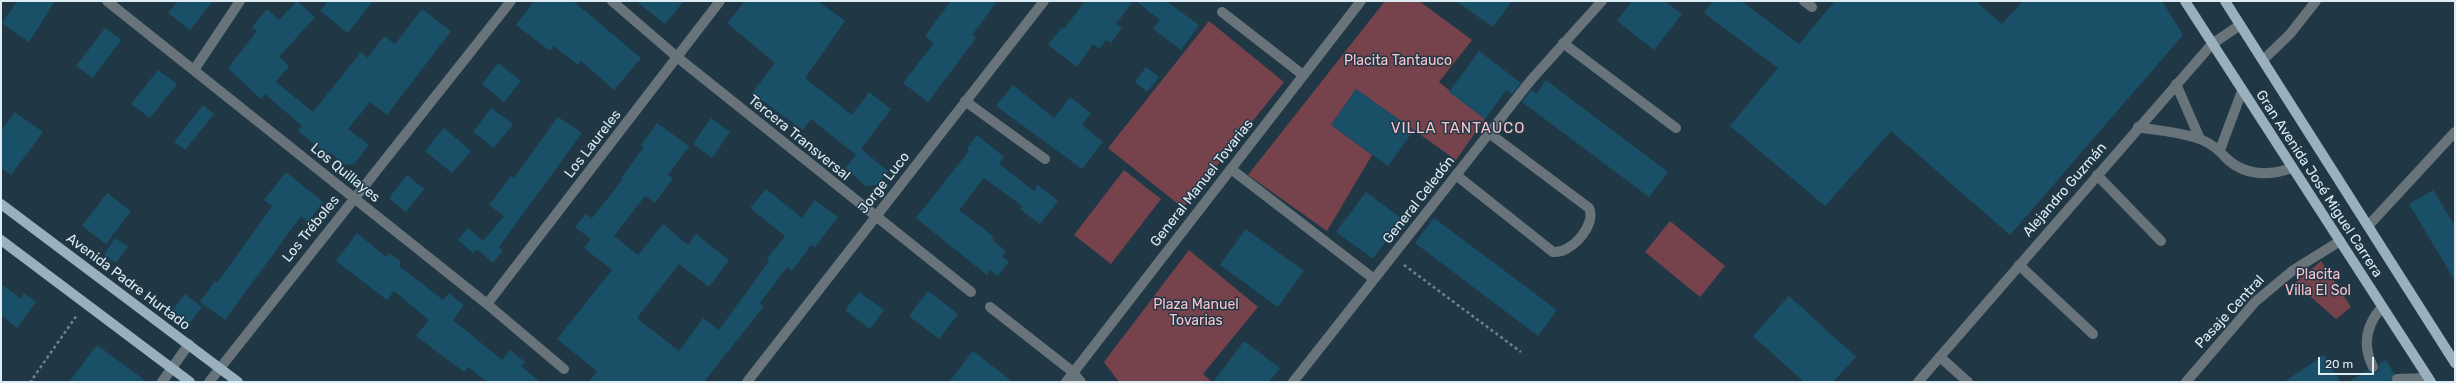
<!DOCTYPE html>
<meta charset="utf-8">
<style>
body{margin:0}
#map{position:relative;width:2456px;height:383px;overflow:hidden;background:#203845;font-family:Rubik,sans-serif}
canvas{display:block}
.frame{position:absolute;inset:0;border:2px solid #deecf4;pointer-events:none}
.scale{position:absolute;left:2318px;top:357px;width:56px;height:18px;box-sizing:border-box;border:2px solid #deecf4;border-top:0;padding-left:5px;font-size:12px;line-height:14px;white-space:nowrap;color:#deecf4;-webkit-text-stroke:3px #203845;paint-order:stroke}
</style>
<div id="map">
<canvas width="2456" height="383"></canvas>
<div class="frame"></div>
<div class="scale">20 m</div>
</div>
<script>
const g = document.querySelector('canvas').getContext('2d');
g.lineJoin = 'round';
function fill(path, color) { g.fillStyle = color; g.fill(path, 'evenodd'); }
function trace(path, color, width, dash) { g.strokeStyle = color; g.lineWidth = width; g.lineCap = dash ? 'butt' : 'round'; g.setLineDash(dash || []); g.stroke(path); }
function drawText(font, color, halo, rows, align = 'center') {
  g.font = font + ' Rubik,sans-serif'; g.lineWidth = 3; g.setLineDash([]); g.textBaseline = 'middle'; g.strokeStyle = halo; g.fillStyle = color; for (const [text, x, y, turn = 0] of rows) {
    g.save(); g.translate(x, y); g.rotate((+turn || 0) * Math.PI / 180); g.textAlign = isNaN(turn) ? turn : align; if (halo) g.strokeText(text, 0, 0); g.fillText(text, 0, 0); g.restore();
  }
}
const green = new Path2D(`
 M1385 1H1419L1472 40 1439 82 1485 119 1456 160 1356 89 1331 125 1372 155 1327 231 1248 175Z
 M1209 21 1284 82 1183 208 1108 148Z
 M1124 170 1161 199 1111 264 1074 235Z
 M1670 221 1725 266 1700 297 1645 252Z
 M1189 250 1258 307 1203 374 1212 382H1119L1104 362Z
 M2321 261 2351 307 2336 319 2295 283Z`);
const building = new Path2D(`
 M17 1H55L29 42 2 23Z
 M178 1H213L190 30 168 13Z
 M297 1 315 17 279 57 289 66 276 82 313 112 361 52 368 58 384 36 395 44 422 9 451 31 387 115 370 102 348 129 369 145 354 164 346 165 329 152 328 155 298 131 302 126 265 94 261 99 228 68 257 31 252 27 267 9 279 20Z
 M328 1H373L348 33 320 11Z
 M534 1H573L641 58 614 90 581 61 578 65 554 46 550 51 516 25Z
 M636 1H684L665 24Z
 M745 1H818L845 21 805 78 852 115 869 92 891 109 861 149 888 171 876 185 866 186 845 168 856 155 811 119 803 130 752 93 775 63 727 23Z
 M951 1H997L972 35 976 38 928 102 903 83 934 43 925 36Z
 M1085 1H1133L1116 24 1122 28 1111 43 1106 40 1099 49 1093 44 1077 67 1048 45 1062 27 1064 29Z
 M1136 1H1166L1199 25 1181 50 1153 29 1160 20Z
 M1456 1H1512L1493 27Z
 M1632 1H1665L1682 14 1654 50 1617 21Z
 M1713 1H1741L1799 44 1835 1H1976L2002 24 2023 1H2162L2183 35 2010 235 1891 131 1825 206 1730 126 1778 68 1704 13Z
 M105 28 121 40 93 78 76 66Z
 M1479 51 1521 83 1512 94 1506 90 1485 119 1449 92Z
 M498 63 521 81 504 102 482 84Z
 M1146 67 1159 77 1147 92 1135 82Z
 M158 70 177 84 150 118 131 104Z
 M1546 80 1668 172 1649 197 1522 102 1531 90 1536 94Z
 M1013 85 1054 118 1070 97 1091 113 1082 125 1103 142 1082 169 996 106Z
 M1356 89 1414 130 1388 166 1331 125Z
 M203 105 214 114 185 150 174 142Z
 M491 108 513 124 494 148 473 132Z
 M15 112 43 132 11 175 1 168V131Z
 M558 117 582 133 499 247 503 250 493 263 477 249 473 253 458 240 468 228 483 241 504 216 489 205 511 176 514 178Z
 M711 118 730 132 712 158 693 144Z
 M657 123 689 146 668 175 673 178 655 203 645 196 614 236 638 255 663 224 688 245 696 234 729 260 709 287 679 264 637 318 679 351 703 318 719 330 769 261 767 259 785 236 750 208 766 189 802 218 815 200 838 217 815 247 811 245 792 271 787 267 760 303 764 306 704 382H589L597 371 557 339 612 270 584 248 591 239 575 227 586 214 592 218 623 179 621 178 644 147 641 145Z
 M444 128 471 151 452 173 425 151Z
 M977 135 1004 157 999 164 1034 191 1038 185 1058 201 1040 224 1020 209 1022 206 984 178 959 210 994 237 992 240 1006 251 1002 256 1009 262 998 276 990 270 987 275 916 218 969 151 967 149Z
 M286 172 323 202 308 222 301 216 225 320 200 302 215 281 217 283 272 206 264 200Z
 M407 175 424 189 406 212 389 198Z
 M2433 190 2455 226V281L2409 204Z
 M1366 192 1402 219 1373 259 1336 232Z
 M107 193 131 211 106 244 82 226Z
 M1434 218 1557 310 1538 336 1415 243Z
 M1246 229 1304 271 1278 307 1220 265Z
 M357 233 386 257 389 253 401 262 399 266 443 300 449 293 464 305 453 320 502 360 510 350 525 362 521 366 540 382H487L468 367 464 372 416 336 429 320 394 291 387 300 336 261Z
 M115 238 128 246 116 263 104 255Z
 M1 284 21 299 24 293 36 302 17 328 1 315Z
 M928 291 958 314 939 339 909 316Z
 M859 292 884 310 870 329 845 310Z
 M185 294 202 307 189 324 172 311Z
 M1789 296 1856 357 1833 382H1804L1753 336Z
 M1244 341 1280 368 1269 382H1213Z
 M97 345 120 362 147 382H69Z
 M973 351 1013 382H949Z
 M2324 355 2341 382H2284Z
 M2386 360 2394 374 2391 382H2348L2368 370 2376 373 2379 368V364Z`);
const path = new Path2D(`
 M1404 265 1521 352
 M33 382 31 381 77 315`);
const service = new Path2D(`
 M1563 43 1676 128
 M2263 60 2290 34 2316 1
 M2176 84 2200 139
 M2138 127C2159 131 2183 132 2202 140 2212 144 2219 150 2226 158 2245 176 2269 176 2292 168
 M2220 150 2242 91
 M1231 169 1374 279
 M1456 175 1553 252C1571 254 1597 225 1589 208L1489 133
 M2373 367C2362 345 2366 325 2382 307
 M2397 379 2428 378`);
const minor = new Path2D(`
 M107 1 487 304 564 369
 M612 1 677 57 971 292
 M1804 1 1812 7
 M1222 12 1303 75
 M194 70 240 1
 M965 101 1045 159
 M2097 175 2161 241
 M2368 226 2455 132
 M2019 265 2093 334
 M487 304 720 1
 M990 307 1073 372 1081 382
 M1940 357 1968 382
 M162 382 189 344
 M209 382 511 1
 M747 382 1044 1
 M1066 382 1361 1
 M1293 382 1531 80 1602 1
 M2186 382 2255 302 2292 271 2340 241`);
const tertiary = new Path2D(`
 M1918 382 2212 44 2240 25`);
const primary = new Path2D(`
 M2185 1 2431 382
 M2225 1 2455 363
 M1 204 238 382
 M1 240 190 382`);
const parkNames = [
 ["Placita Tantauco",1398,61],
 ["Placita",2318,275],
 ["Villa El Sol",2318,291],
 ["Plaza Manuel",1196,305],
 ["Tovarias",1196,321]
];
const streetNames = [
 ["Tercera Transversal",799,138,39],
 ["Los Laureles",593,144,-52],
 ["Los Quillayes",345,173,39],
 ["Jorge Luco",884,183,-52],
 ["General Manuel Tovarias",1202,183,-52],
 ["Gran Avenida José Miguel Carrera",2319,184,57],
 ["Alejandro Guzmán",2065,190,-49],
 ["General Celedón",1419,200,-52],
 ["Los Tréboles",311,229,-51],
 ["Avenida Padre Hurtado",128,282,37],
 ["Pasaje Central",2230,312,-47]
];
const neighbourhoodNames = [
 ["VILLA TANTAUCO",1458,129]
];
fill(green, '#76434d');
fill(building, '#194f67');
trace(path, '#6f838e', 2.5, [3, 3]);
trace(service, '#68737a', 10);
trace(minor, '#68737a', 10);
trace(tertiary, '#68737a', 10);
trace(primary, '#99b1be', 10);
drawText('14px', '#fec2cb', '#203845', parkNames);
drawText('14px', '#deecf4', '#203845', streetNames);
g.letterSpacing = '1px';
drawText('15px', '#f7c3cb', '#203845', neighbourhoodNames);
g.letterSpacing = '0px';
</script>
